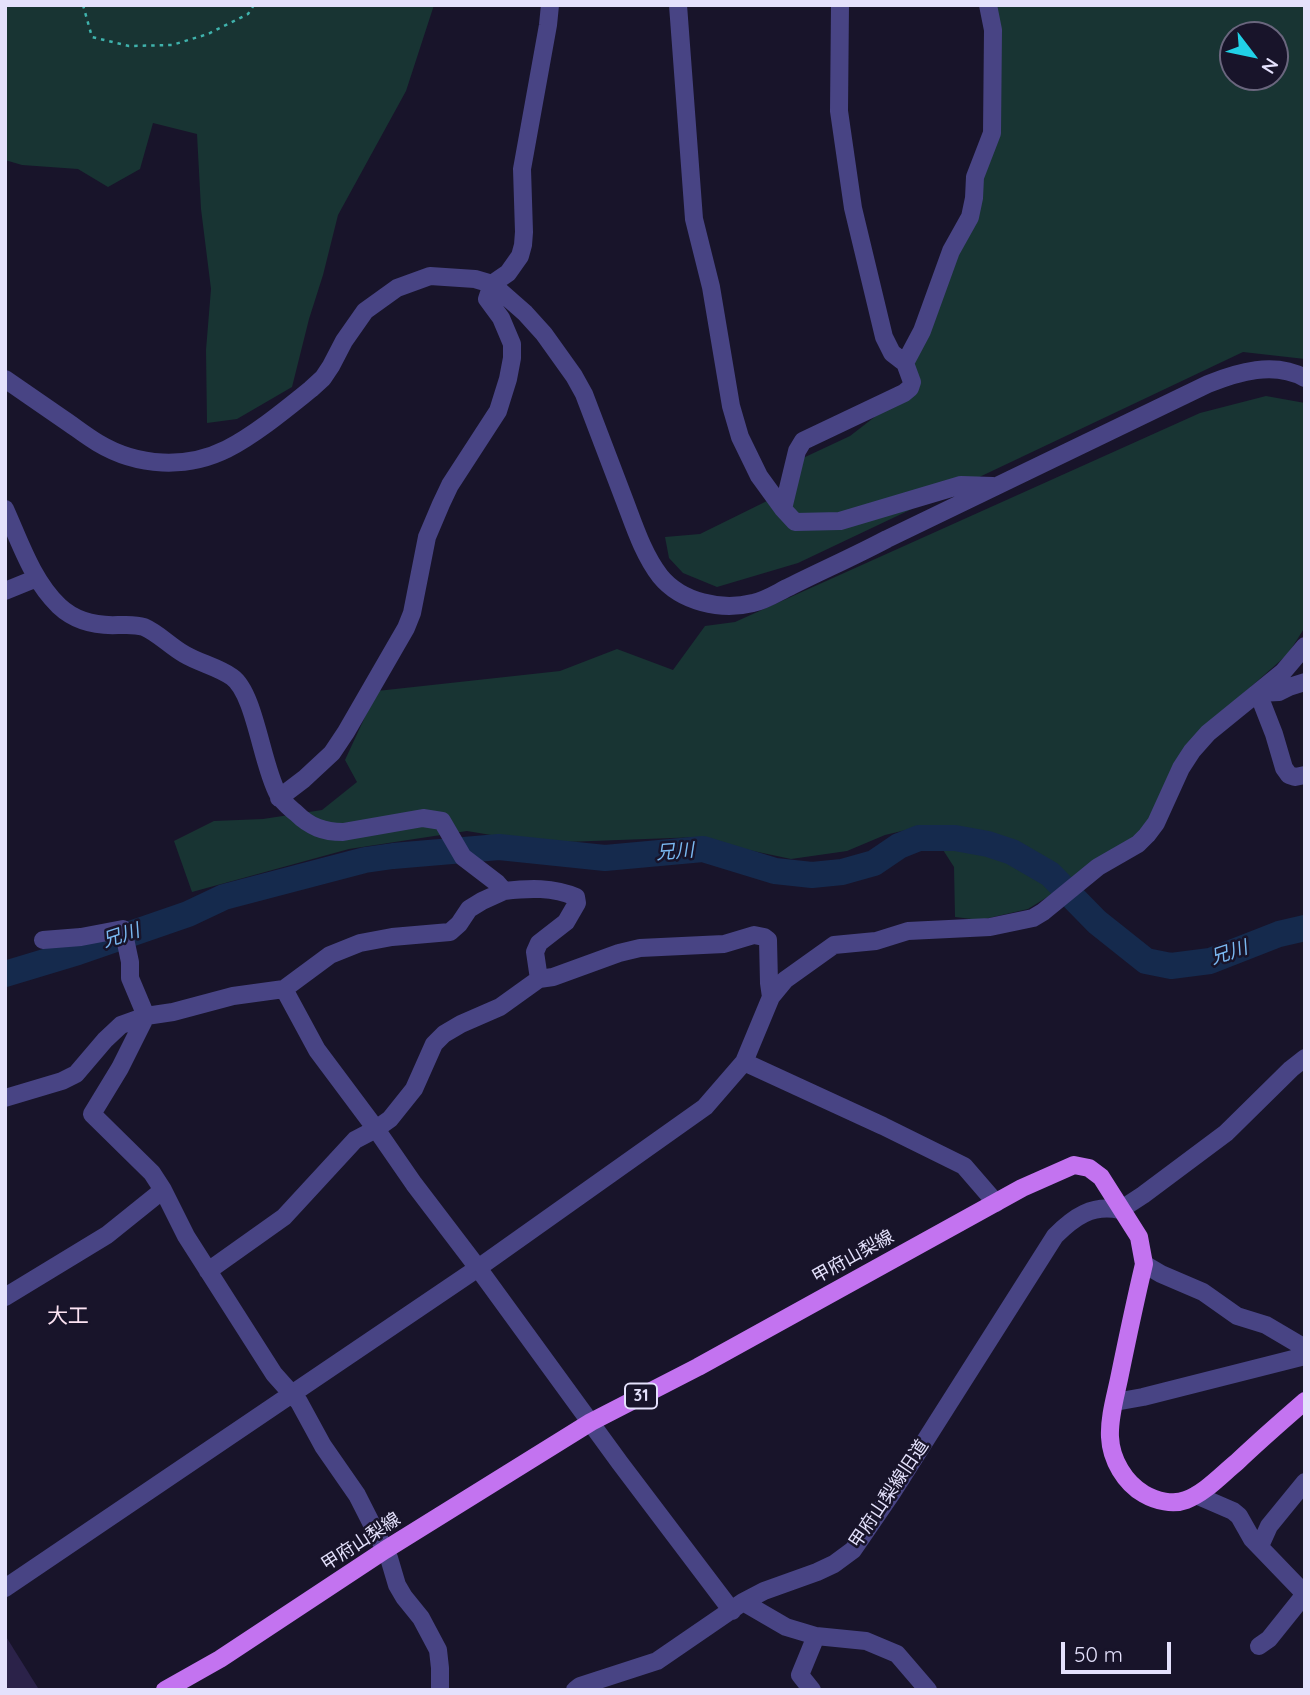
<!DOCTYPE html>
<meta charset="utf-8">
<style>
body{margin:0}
#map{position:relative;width:1310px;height:1695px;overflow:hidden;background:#18142a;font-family:Quicksand,sans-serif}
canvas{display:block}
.frame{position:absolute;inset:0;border:7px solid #e4e1fc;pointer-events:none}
.north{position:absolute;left:1219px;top:21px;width:70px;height:70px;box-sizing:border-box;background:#18142a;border:2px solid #6a667e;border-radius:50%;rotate:122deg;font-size:19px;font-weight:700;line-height:28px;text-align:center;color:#e4e1fc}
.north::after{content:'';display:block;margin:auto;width:24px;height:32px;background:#21d1e7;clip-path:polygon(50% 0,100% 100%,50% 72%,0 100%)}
.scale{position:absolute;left:1061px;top:1642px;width:110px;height:32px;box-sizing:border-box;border:4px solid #e4e1fc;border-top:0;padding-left:9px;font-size:21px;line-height:24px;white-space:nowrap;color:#e4e1fc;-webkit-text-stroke:5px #18142a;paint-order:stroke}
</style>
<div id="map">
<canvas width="1310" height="1695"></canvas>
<div class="frame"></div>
<div class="north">N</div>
<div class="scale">50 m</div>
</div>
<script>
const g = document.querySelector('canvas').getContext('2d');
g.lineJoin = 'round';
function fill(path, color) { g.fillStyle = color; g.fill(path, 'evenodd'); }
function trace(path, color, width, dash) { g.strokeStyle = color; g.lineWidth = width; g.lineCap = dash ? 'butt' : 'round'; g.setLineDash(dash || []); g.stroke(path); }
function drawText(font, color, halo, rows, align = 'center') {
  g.font = font + ' Quicksand,"Noto Sans JP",sans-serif'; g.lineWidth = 5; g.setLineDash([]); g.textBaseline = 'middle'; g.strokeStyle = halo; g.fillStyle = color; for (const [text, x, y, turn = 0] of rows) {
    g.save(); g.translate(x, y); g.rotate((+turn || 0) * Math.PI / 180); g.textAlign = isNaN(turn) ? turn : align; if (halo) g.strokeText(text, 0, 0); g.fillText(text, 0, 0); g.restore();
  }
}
const green = new Path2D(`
 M5 5H434L406 91 338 215 323 275 309 319 292 387 237 419 207 423 206 350 211 289 201 209 197 134 153 123 140 169 108 187 78 169 22 165 5 160Z
 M992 5H1305V359L1243 352 798 563 717 587 683 573 669 558 665 537 700 534 769 500 793 494 803 458 850 436 894 402 912 390 909 365 995 128ZM1233 35H1275V77H1233Z
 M1266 396 1305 403V627L1288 654 1196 735 1156 809 1135 839 1070 883 1028 909 980 920 955 917 954 867 927 825 885 835 847 851 791 859 744 849 699 837 539 843 467 831 349 849 192 892 174 841 214 821 263 819 322 810 357 782 345 760 377 691 560 671 617 649 673 670 705 626 735 622 1200 413Z`);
const river = new Path2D(`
 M5 974 78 952 188 914 224 897 365 860 393 856 499 847 605 858 703 849 775 871 812 875 842 872 874 863 899 846 919 838H955L988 844 1012 852 1050 874 1097 922 1146 961 1171 966 1210 961 1279 934 1305 928`);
const building = new Path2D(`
 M5 1635 38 1688 36 1690H5Z`);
const path = new Path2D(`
 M83 5 92 37 129 46 172 45 208 34 248 14 254 5`);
const minor = new Path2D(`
 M678 5 694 219 711 287 731 406 740 437 759 476 783 509 795 522 840 521 961 485 993 486
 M905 363 922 331 951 251 970 217 974 198 975 177 992 133 993 30 988 5
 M5 379C24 392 44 406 63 419 75 427 86 436 98 443 138 467 187 469 227 449 256 434 286 409 311 389L323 378 331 366 344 341 365 311 397 288 430 276 475 279 492 284 525 313 544 334 574 376 584 394C597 429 611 464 624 499 634 525 643 554 660 576 681 602 721 611 753 603 767 600 778 592 791 586 823 570 855 556 887 539L1208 384C1238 372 1274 361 1305 378
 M5 509C20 542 32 580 59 606 76 622 96 626 118 625 127 625 135 624 144 627 158 633 170 646 184 654 199 663 218 667 232 677 255 693 262 766 278 794 282 802 289 807 296 813 310 827 324 832 343 832L423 818 442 821 463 857 497 883 504 891C529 888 553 887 576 897L577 903 566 922 539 943 535 952 539 979
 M783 509 797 451 803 441 904 393 910 388 912 382 905 363 892 353 884 337 853 208 839 111 840 5
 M5 591 37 578
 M1258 693 1274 734 1284 768 1289 775 1295 777 1305 775
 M1258 693 1279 692 1289 687 1305 682
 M279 798 304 779 332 753 346 732 406 628 412 613 427 537 441 504 450 485 498 411 508 379 512 358V344L501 318 487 299 492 284 508 273 520 256 523 245 524 232 522 169 548 25 550 5
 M43 940 81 937 123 929 130 962V978L146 1016
 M284 989 317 1050 376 1129 414 1184 478 1268 620 1463 732 1611
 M146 1016 120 1068 92 1114 152 1173 163 1190 186 1236 274 1374 299 1402 323 1446 357 1495 389 1558 397 1585 404 1597 421 1618 438 1650 440 1668V1690
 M744 1062 883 1126 964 1166 996 1203
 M5 1098 62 1081 76 1074 105 1040 121 1025 146 1016 173 1012 233 996 284 989 330 955 360 943 392 937 450 932 459 924 469 909 482 901 504 891
 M1144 1264 1161 1274 1203 1292 1237 1316 1266 1325 1305 1348
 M208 1271 284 1217 355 1140 376 1129 390 1119 414 1089 434 1044 444 1034 461 1024 500 1007 539 979 553 977 619 953 640 948 724 944 754 935 764 937 768 940 769 983 771 997
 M5 1297 107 1235 163 1190
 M1115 1402 1143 1397 1305 1356
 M1196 1495 1233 1511 1239 1516 1252 1539 1305 1594
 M1260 1546 1269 1526 1305 1482
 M5 1588 478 1268 705 1107 744 1062 771 997 785 980 834 945 876 941 908 931 990 927 1033 918 1043 912 1098 867 1138 844 1147 835 1156 823 1181 768 1192 751 1208 733 1283 672 1305 646
 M743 1602 786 1627 816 1636 866 1641 897 1654 928 1690
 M1259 1646 1269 1639 1305 1594
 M575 1690 580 1686 657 1661 743 1602 764 1591 817 1572 834 1564 853 1550 892 1493 1055 1236C1074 1217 1092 1204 1120 1210L1143 1195 1226 1133 1291 1069 1305 1058
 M812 1690 800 1675 816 1636`);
const major = new Path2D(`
 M165 1690 220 1659 385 1550 591 1422 698 1367 1022 1188 1074 1165 1089 1168 1101 1177 1139 1237 1144 1264C1135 1302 1127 1340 1119 1379 1115 1398 1109 1418 1110 1437 1111 1460 1125 1483 1144 1494 1156 1501 1173 1505 1186 1500 1205 1493 1221 1475 1237 1462 1259 1441 1282 1421 1305 1401`);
const shields = [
 [641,1396,32]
];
const shieldNames = [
 ["31",641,1396]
];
const streetNames = [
 ["甲府山梨線",853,1257,-29],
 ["甲府山梨線旧道",889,1494,-56],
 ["甲府山梨線",361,1542,-33]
];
const waterNames = [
 ["兄川",675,852,-5],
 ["兄川",121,936,-18],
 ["兄川",1229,953,-18]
];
const quarterNames = [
 ["大工",68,1317]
];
fill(green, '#183433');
trace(river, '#152a4d', 26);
fill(building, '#2b2249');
trace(path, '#3fb2ac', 2.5, [3.5, 5]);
trace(minor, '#484484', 18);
trace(major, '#c373f0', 18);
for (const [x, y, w] of shields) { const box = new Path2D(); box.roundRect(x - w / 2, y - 12.5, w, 25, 5); g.fillStyle = '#18142a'; g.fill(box); trace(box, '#e4e1fc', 2); }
drawText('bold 16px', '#e4e1fc', null, shieldNames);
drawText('18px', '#e4e1fc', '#18142a', streetNames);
drawText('italic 19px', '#7ab8f1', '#18142a', waterNames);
drawText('21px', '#fce3f2', '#18142a', quarterNames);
</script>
